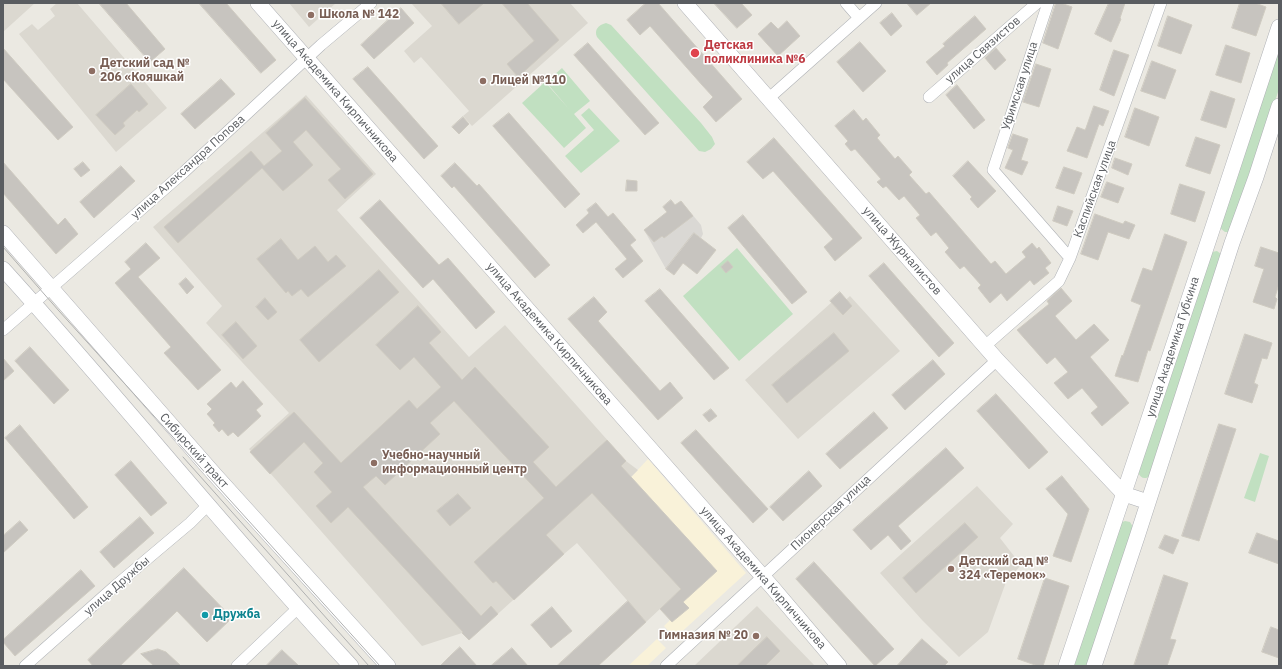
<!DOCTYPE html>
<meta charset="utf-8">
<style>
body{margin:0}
#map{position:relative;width:1282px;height:669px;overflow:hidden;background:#ebe9e2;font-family:"IBM Plex Sans",sans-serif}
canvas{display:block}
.frame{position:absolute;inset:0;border:4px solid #5a5d61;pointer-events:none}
</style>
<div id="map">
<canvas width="1282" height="669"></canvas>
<div class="frame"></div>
</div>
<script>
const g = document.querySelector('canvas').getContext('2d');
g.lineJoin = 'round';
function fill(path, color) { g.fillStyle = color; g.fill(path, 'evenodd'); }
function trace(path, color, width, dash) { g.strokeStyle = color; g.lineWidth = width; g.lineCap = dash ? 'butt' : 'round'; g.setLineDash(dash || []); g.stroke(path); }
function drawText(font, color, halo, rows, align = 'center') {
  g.font = font + ' "IBM Plex Sans",sans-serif'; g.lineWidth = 3; g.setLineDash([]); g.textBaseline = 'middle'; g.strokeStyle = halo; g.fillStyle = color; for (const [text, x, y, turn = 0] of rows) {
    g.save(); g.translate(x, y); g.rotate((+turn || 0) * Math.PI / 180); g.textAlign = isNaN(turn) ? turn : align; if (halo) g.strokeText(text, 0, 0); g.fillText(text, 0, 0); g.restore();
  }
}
const commercial = new Path2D(`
 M648 459 746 573 675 638 664 626 670 620 672 622 688 608 683 602 717 571 631 477Z
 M657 639 666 648 647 666H628Z`);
const industrial = new Path2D(`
 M671 200 675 205 681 201 701 225 703 234 701 238 694 233 666 269 644 230 667 212 663 207Z`);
const education = new Path2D(`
 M3 3H35L3 32Z
 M57 3H77L167 108 116 152 19 34 32 24 38 30 55 16 50 9Z
 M289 3H336L309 27Z
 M411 3H570L588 23 472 126 463 116 469 111 421 57 414 63 404 51 432 26Z
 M306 95 376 174 337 210 469 357 505 325 626 461 638 470 631 477 717 571 683 602 676 594 646 622 577 543 564 554 469 640 462 633 422 646 249 449 289 413 206 323 222 306 153 227Z
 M850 296 900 351 798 439 745 380 832 302 837 308Z
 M977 486 1013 524 1000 538 1021 565 1006 582 988 632 959 657 922 620 880 573Z
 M757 606 815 666H694Z`);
const green = new Path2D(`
 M606 23 611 25 701 123 712 137 715 144 711 149 705 152 699 151 597 37C594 30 598 25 606 23Z
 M1279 45V89L1233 228 1229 232H1225L1220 228Z
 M562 68 590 101 574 114 586 128 564 148 522 103 545 82 569 109 546 82Z
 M589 108 620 141 581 173 565 156 594 130 581 115Z
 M737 248 793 314 739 361 683 296Z
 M1217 251 1221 254 1150 476C1145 480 1140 478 1138 472L1212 252Z
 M1260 453 1269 456 1255 502 1244 498Z
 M1125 521 1130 522 1133 527 1087 666H1072L1120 523Z`);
const building = new Path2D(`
 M99 3H126L165 49 150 62Z
 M199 3H226L276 60 261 73Z
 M441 3H484L459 24Z
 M502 3H527L559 40 518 77 507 64 534 41Z
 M646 3H658L742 99 716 122 703 107 713 97 702 85 650 26 640 35 627 20Z
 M714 3H741L752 15 737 28Z
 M907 3H931L917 15Z
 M1056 3H1061L1072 7 1058 49 1043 43Z
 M1109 3H1125L1120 18 1121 19 1111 42 1095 34Z
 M1240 3H1255L1266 7 1256 36 1232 28Z
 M401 8 414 23 374 59 361 45Z
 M892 13 902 26 891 36 880 23Z
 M975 16 986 29 947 63 948 65 937 75 926 62 945 46 943 44Z
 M1168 16 1192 25 1181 54 1158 46Z
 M787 21 800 36 778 56 758 34 771 22 778 29Z
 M860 42 886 71 863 92 837 62Z
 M588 43 659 123 645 135 574 55Z
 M1226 45 1250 53 1241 83 1216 75Z
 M3 48 73 127 58 140 3 79Z
 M996 48 1006 60 995 70 985 58Z
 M1114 50 1129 55 1114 96 1100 90Z
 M1152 61 1176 70 1165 99 1141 91Z
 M1036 64 1051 69 1039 107 1023 102Z
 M368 67 438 146 424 159 353 79Z
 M221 79 235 94 195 129 181 114Z
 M131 84 148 104 139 112 137 110 123 123 125 126 115 135 96 115Z
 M957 85 985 120 974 129 946 95Z
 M1211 91 1235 99 1226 128 1201 120Z
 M305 98 373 174 345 199 328 180 341 169 306 130 293 142 313 165 303 174 283 191 262 168 178 243 164 227 251 151 264 166 282 151 266 133Z
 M1094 106 1109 111 1103 126 1099 124 1087 158 1067 151 1077 127 1085 130Z
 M1135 108 1159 117 1149 146 1125 137Z
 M854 110 863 121 866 118 880 135 877 138 895 159 898 156 912 172 909 175 926 194 929 192 991 264 995 261 1006 274 1026 257 1022 252 1032 243 1037 249 1039 247 1051 263 1045 268 1049 273 1034 285 1030 280 1007 301 1001 293 990 303 978 288 981 285 964 266 960 269 945 252 949 248 936 232 931 236 916 218 920 215 904 196 899 200 886 186 883 188 877 182 881 179 855 149 851 151 845 144 848 141 835 126Z
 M509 113 580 194 565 208 493 126Z
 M463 117 469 124 459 134 452 127Z
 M1013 134 1028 139 1021 160 1028 162 1022 175 1005 168 1013 150 1008 148Z
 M1196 137 1220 145 1210 174 1186 166Z
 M774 138 862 238 835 261 824 247 833 239 773 171 763 179 747 162Z
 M1115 158 1132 164 1128 175 1112 168Z
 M968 161 996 191 978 208 970 199 972 197 953 176Z
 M3 162 58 225 65 218 78 234 56 254 3 193Z
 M83 162 90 170 81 177 74 169Z
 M455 163 477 186 479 184 550 265 535 278 454 186 452 188 441 176Z
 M121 166 135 181 94 218 80 202Z
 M1064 167 1082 173 1074 194 1056 188Z
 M627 180 637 181V191H626Z
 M1107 182 1124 188 1118 203 1101 197Z
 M1180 184 1205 192 1195 222 1171 214Z
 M380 200 439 265 448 258 495 312 476 329 433 279 423 288 360 218Z
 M671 200 675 205 681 201 693 216 664 238 662 236 654 242 644 230 667 212 663 207Z
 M596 203 608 217 613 213 636 240 630 245 643 261 623 278 615 269 627 259 596 222 583 233 576 225 589 213 587 210Z
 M1058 206 1073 211 1067 226 1053 221Z
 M1095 214 1123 224 1125 221 1135 225 1129 239 1108 232 1098 260 1081 254Z
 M743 215 807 292 792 304 728 228Z
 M694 233 716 250 697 274 683 263 674 275 666 269Z
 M1165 234 1187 242 1150 351 1148 350 1138 382 1115 376 1122 355 1123 356 1141 305 1131 301 1143 268 1152 271Z
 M281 239 298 260 315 246 328 262 336 255 346 266 308 297 301 289 292 296 288 291 286 293 257 259Z
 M146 243 160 258 138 277 221 370 198 390 164 353 171 347 115 283 131 269 125 262Z
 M1261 247 1279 253V284L1275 297 1277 299 1274 309 1253 302 1264 269 1255 266Z
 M728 261 733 267 726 273 721 267Z
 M884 263 954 343 939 357 869 276Z
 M379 270 399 292 319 362 300 340Z
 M186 278 194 287 187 294 179 284Z
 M1061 288 1072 301 1055 316 1076 340 1094 324 1109 340 1090 357 1129 403 1102 426 1091 413 1098 407 1082 388 1068 399 1054 383 1068 372 1055 357 1047 364 1017 330 1049 304 1047 301Z
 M660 289 729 368 714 380 645 301Z
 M840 292 852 306 843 315 830 301Z
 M594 297 607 312 598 321 660 391 670 382 683 398 658 420 568 319Z
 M265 298 277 312 268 320 256 307Z
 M418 306 441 332 429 343 462 380 475 367 549 447 533 462 556 487 607 440 626 461 621 466 717 571 683 602 689 608 672 622 660 609 681 589 592 493 546 535 564 554 514 600 496 581 493 583 474 562 544 498 454 401 430 423 440 434 385 485 376 476 363 487 481 616 491 606 498 614 469 640 462 633 463 632 348 507 331 523 316 506 332 492 314 472 323 463 304 442 270 474 250 452 294 412 341 463 409 400 417 409 441 387 414 357 400 370 376 345Z
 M236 322 257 346 243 359 222 335Z
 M834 333 849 351 787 403 772 385Z
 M1245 334 1272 343 1267 359 1262 358 1254 383 1258 385 1252 403 1225 394Z
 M30 347 69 390 54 404 15 361Z
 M3 358 14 371 3 381Z
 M933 360 945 374 905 410 892 395Z
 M243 381 263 404 256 410 261 416 238 437 233 432 228 436 222 429 219 432 213 425 215 423 207 414 212 409 207 404 231 382 236 388Z
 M996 394 1048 452 1029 469 977 411Z
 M711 409 717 416 709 422 703 415Z
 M874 412 888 428 840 469 826 454Z
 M1219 424 1236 429 1199 541 1182 536Z
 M20 425 88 507 74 519 5 438Z
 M696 430 768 509 753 523 681 443Z
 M946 448 964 468 898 526 911 541 901 550 888 535 871 550 853 530Z
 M131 461 167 503 151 516 115 475Z
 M809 471 822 486 783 521 770 507Z
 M1062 476 1089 509 1071 562 1053 556 1068 514 1046 489Z
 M458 494 471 508 450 526 437 511Z
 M140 517 154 533 114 568 100 552Z
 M20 521 28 530 3 553V536Z
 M965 523 978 537 916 593 903 578Z
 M1257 533 1279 541V564L1249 553Z
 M1165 535 1179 540 1173 554 1159 548Z
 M814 562 894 649 875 666 796 579Z
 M184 568 232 618 207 642 177 611 120 666H93L88 660Z
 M81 570 95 586 15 656 3 642V640Z
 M1164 575 1188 583 1170 639 1176 640 1167 666H1134Z
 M1045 578 1069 586 1043 666H1038L1018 659Z
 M628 601 646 622 598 666H557Z
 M552 607 572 631 551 648 531 625Z
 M1271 627 1279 630V658L1262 652Z
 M767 637 780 651 765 666H737Z
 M922 639 948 662 944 666H897Z
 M460 647 477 666H440L449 657Z
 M512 648 528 666H491Z
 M158 649 166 652 181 666H154L141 654Z
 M282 650 299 666H266Z`);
const street = new Path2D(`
 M846 3 859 18
 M1048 3 993 170 1070 258
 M929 97 1037 3
 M768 99 876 3
 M3 330 184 172 321 45 371 3
 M985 346 1059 281 1070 258 1161 3
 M25 666 114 587 190 523 208 505
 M237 666 298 608
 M666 666 997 360`);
const secondary = new Path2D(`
 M258 3 772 587 839 666
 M685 3 997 360 1124 494 1148 502
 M3 233 215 475 388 666
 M3 269C121 399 231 537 351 666
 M1066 666 1210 236 1279 27
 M1094 666 1137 537 1232 243 1256 177 1279 106`);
const tram = new Path2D(`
 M3 247 59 311 380 666
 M183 457 369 666`);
const markers = [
 [311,15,4,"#8d6e63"],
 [695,53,5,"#e0444e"],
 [92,71,4,"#8d6e63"],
 [483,81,4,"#8d6e63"],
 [374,463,4,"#8d6e63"],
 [951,569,4,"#8d6e63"],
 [205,615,4,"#0f9aa8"],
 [756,636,4,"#8d6e63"]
];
const educationNames = [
 ["Школа № 142",319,15],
 ["Детский сад №",100,64],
 ["206 «Кояшкай",100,78],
 ["Лицей №110",491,81],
 ["Учебно-научный",382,456],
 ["информационный центр",382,470],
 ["Детский сад №",959,562],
 ["324 «Теремок»",959,576],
 ["Гимназия № 20",748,636,"right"]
];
const healthNames = [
 ["Детская",704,46],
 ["поликлиника №6",704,60]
];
const streetNames = [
 ["улица Связистов",983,50,-41],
 ["Уфимская улица",1020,86,-72],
 ["улица Академика Кирпичникова",335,91,49],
 ["улица Александра Попова",188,167,-42],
 ["Каспийская улица",1095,189,-70],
 ["улица Журналистов",902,251,49],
 ["улица Академика Кирпичникова",549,334,49],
 ["улица Академика Губкина",1173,347,-72],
 ["Сибирский тракт",194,451,48],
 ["Пионерская улица",831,513,-43],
 ["улица Академика Кирпичникова",763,578,49],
 ["улица Дружбы",117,586,-41]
];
const cultureNames = [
 ["Дружба",213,615]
];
fill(commercial, '#f9f2d9');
fill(industrial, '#dad8d4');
fill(education, '#dbd8d0');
fill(green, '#c1e0c1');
fill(building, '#c7c4bf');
trace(building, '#cfcbc1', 1);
trace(street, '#afb2b6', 12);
trace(secondary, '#afb1b6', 16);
trace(street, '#fff', 11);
trace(secondary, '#fff', 15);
trace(tram, '#b0b1b1', 1);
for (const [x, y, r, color] of markers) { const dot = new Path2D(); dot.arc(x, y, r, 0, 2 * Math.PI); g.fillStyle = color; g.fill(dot); trace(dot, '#fff', 1.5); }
drawText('bold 12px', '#785e54', '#fff', educationNames, 'left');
drawText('bold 12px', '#be3a42', '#fff', healthNames, 'left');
drawText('12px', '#5a5d61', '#fff', streetNames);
drawText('bold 12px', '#0d838f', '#fff', cultureNames, 'left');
</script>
